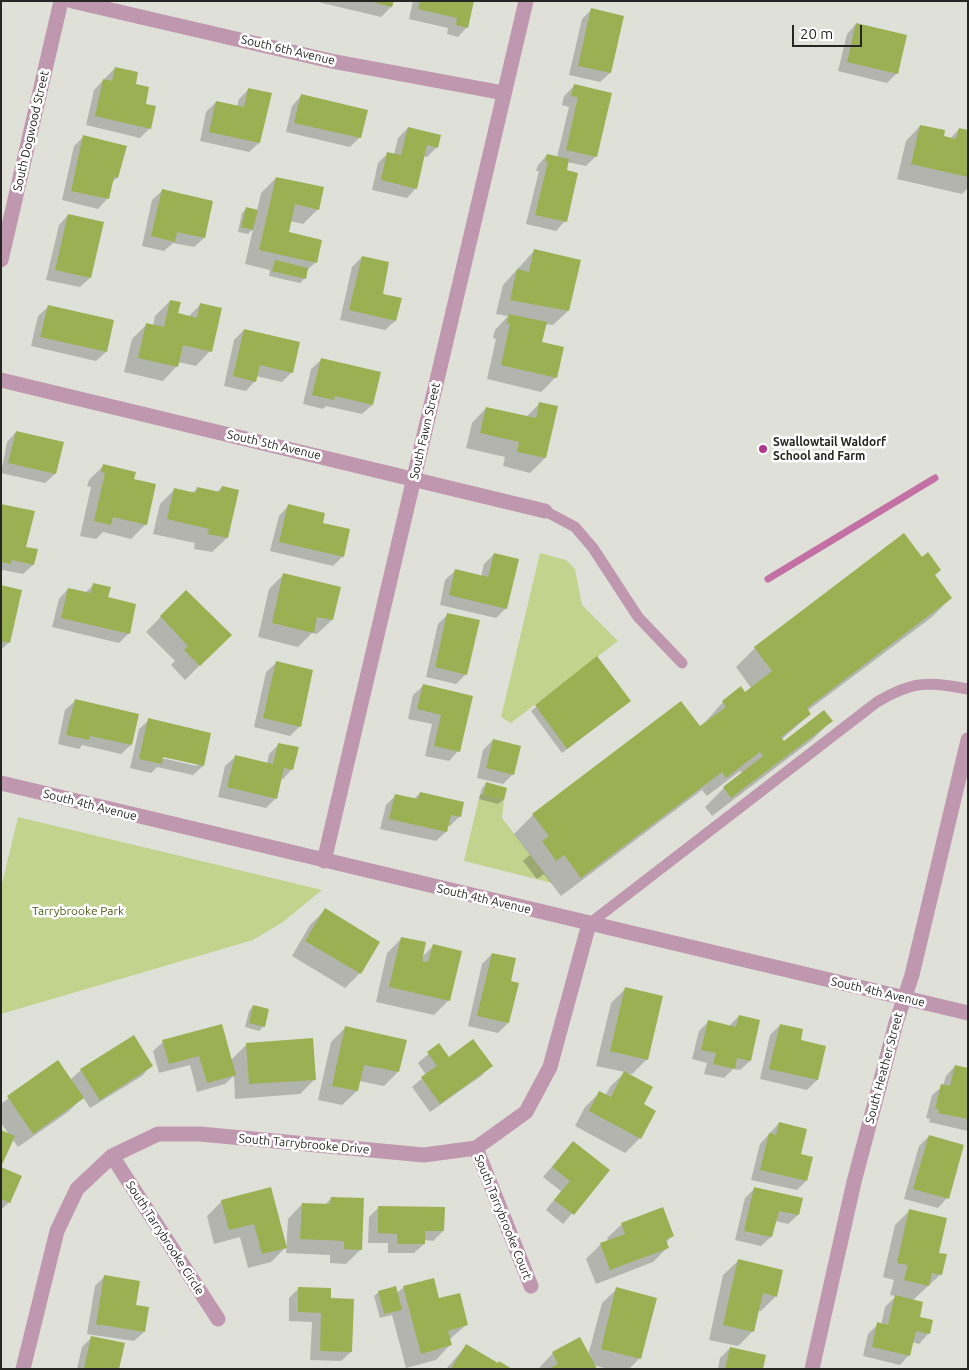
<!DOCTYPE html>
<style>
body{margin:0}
#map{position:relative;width:969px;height:1370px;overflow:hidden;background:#dfe1d9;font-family:Ubuntu,sans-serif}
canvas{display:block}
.frame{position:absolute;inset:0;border:2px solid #262724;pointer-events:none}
.scale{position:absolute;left:792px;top:25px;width:70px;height:22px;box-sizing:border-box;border:2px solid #262724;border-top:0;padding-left:6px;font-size:15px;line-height:18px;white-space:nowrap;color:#262724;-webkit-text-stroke:4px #fff;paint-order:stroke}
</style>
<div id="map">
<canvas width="969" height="1370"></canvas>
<div class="frame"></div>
<div class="scale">20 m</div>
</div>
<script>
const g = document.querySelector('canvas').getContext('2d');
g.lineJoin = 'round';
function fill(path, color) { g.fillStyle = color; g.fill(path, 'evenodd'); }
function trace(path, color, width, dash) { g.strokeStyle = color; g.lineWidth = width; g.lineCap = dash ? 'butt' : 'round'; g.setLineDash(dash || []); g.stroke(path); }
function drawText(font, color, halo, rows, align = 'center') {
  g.font = font + ' Ubuntu,sans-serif'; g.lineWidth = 5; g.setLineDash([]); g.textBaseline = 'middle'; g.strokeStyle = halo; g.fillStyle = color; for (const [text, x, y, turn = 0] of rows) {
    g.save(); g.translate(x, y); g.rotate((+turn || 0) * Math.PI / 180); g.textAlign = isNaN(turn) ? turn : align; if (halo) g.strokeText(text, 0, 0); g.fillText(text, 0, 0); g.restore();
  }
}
const green = new Path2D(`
 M540 553 566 560 575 569 582 605 618 641 511 723 501 717Z
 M480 794 504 800 502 818 552 883 464 861Z
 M18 817 322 890 283 922 253 940 1 1014V888Z`);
const shadow = new Path2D(`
 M392 1 391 7 381 17 318 2Z
 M413 1H473L467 27 458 37 447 34 448 28 409 19Z
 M592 9 610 73 600 82 569 75 582 19Z
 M856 24 897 73 887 83 838 71 847 34Z
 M115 68 134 85 144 105 150 128 140 138 86 125 94 90Z
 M574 86 610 94 596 156 586 166 567 162 565 171V221L556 231 526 224 539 171H536L538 165 547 155 557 157 569 107 562 105 564 96Z
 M249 89 270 94 259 143 249 152 200 141 206 112 216 102 237 107 239 99Z
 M301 96 360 137 350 147 286 132 292 106Z
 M920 126 950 139 959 129 968 131V188L962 194 897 179 906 141Z
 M408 128 437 147 427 157 423 156 416 188 407 198 372 190 378 163 388 153 394 155 398 138Z
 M83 137 117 178 111 183 107 199 98 209 62 200 74 146Z
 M276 178 318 209 303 224 290 221 287 233 316 262 306 271 305 278 300 283 269 276 270 270 245 264 253 229 248 234 238 232 242 213 247 208 257 211 261 193Z
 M162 191 212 202 204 238 194 247 173 243 164 251 142 246 152 200Z
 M68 215 90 278 80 287 46 280 59 225Z
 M534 251 568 311 553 325 545 324 541 342 556 377 541 392 487 379 496 339 493 338 495 330 508 316 496 314 503 285Z
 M362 257 395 321 385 330 340 320 352 267Z
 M170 301 177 314 188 317 201 304 210 351 196 366 178 362 177 366 163 381 124 372 132 339 147 324 153 326 155 316Z
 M48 307 106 352 96 361 31 346 38 316Z
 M244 330 292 372 282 382 256 376 255 381 246 391 224 386 234 340Z
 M321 360 372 405 362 414 326 406 323 409 303 404 311 369Z
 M540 403 557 407 545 458 530 473 503 466 505 457 466 448 472 423 486 408 526 417Z
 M16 432 55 474 45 483 1 473 7 442Z
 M103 466 133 480 146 524 131 539 103 532 96 539 80 536 91 487 87 486 89 480Z
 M222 487 237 491 227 538 212 552 194 549 195 543 153 534 160 504 175 489 192 493 198 488 217 492Z
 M1 505 33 565 23 574 3 570 1 572Z
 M288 506 322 524 343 556 333 566 270 551 279 516Z
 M494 554 506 608 496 618 440 605 445 580 455 571 481 577 484 564Z
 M283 575 332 620 317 634 312 633 298 647 258 637 269 589Z
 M934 575 951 598 932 617 807 711 810 714 782 739 784 742 831 721 812 740 712 816 705 807 724 788 743 774 740 771 707 796 702 790 561 896 544 874 537 879 523 861 530 855 514 834 533 815 700 728 723 702 745 694 752 689 736 667 755 648Z
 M94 584 107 598 129 633 119 643 52 627 59 599 68 589 85 593Z
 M1 586 20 591 8 643 1 650Z
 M186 591 230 635 185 680 171 665 175 661 146 632Z
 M448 614 466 674 456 684 426 677 438 624Z
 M597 658 630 701 562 753 531 711Z
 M276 663 300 726 290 736 254 727 266 672Z
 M423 686 471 697 458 751 449 761 425 756 432 724 408 719 413 695Z
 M75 701 131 745 121 754 82 745 79 749 58 744 65 710Z
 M149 720 210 734 203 766 193 775 157 767 151 773 130 768 139 729ZM158 755 197 764V766L157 757Z
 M493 740 519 747 512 775 503 784 477 778 483 750Z
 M279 744 292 769 283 779H280L276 798 266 808 218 797 225 766 235 757 267 764 269 754Z
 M487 783 503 800 498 804 479 799 482 788Z
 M420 793 460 816 450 826H448L446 832 436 841 380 829 386 805 396 795 414 799Z
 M325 910 378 942 360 973 345 988 292 956 310 925Z
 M402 938 421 958 433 946 449 1000 434 1015 376 1002 387 953Z
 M492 954 509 982 508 1023 498 1033 468 1026 482 964Z
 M625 989 647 1059 632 1074 626 1073 642 1105 640 1138 625 1153 575 1126 585 1107 599 1093 605 1096 610 1087 625 1072 596 1066 611 1003Z
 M253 1006 264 1026 259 1031 245 1027 249 1011Z
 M739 1016 750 1061 740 1070 733 1069 724 1078 704 1074 707 1063 692 1059 699 1031 708 1022 729 1026Z
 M780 1025 799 1041 824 1046 817 1080 807 1090 760 1079 770 1035Z
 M345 1028 398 1072 384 1086 359 1081 357 1091 342 1105 318 1100 331 1042Z
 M163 1042 231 1060 247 1044 315 1079 300 1094 235 1099 234 1076 225 1084 197 1092 190 1065 159 1073 153 1051Z
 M439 1045 449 1058 491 1066 481 1076 430 1112 412 1087 426 1075 418 1063Z
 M58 1062 70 1080 81 1070 151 1066 142 1076 90 1108 83 1097 68 1112 18 1147 1 1123V1104Z
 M955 1066 968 1069V1131L929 1122 930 1119 926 1118 932 1095 943 1086 946 1076Z
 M779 1123 800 1155 806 1181 797 1190 751 1180 760 1144Z
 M929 1136 947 1198 938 1208 904 1199 919 1146Z
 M573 1142 608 1171 563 1224 546 1210 561 1191 543 1177Z
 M1 1168 9 1202 1 1210Z
 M270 1188 286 1247 271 1262 248 1268 240 1237 214 1244 207 1216 222 1201Z
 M755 1188 798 1215 788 1224 775 1221 771 1237 761 1246 735 1240 745 1198Z
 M331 1198 361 1249 346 1264 330 1263V1255L286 1253 288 1219 302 1204 325 1205Z
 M379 1207 443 1231 433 1241 424 1240V1244L414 1253H388V1243H368L369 1217Z
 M909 1211 938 1254 941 1274 912 1301 918 1317 932 1321 928 1334 919 1344 912 1342 909 1355 900 1365 863 1356 868 1334 878 1324 881 1325 885 1307 896 1296 890 1295 894 1280 883 1277 895 1225Z
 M622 1224 672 1236 666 1243 667 1248 653 1262 596 1284 586 1259 601 1244 608 1241 607 1238Z
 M738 1261 776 1296 761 1311 757 1310 752 1332 738 1346 709 1340 723 1275Z
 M105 1276 135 1306 144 1332 134 1341 87 1334 95 1286Z
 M404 1287 438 1300 467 1324 449 1340 450 1345 436 1360 406 1368 392 1315 380 1318 374 1296 379 1292 397 1293Z
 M299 1288 330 1300 351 1352 341 1361 310 1360 312 1322 289 1321V1298Z
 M617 1289 640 1358 629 1369H608L593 1365 595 1369H538L553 1353 580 1339 588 1356 602 1303Z
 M92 1337 118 1369H77L82 1347Z
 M466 1346 497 1364 510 1369H446Z
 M730 1348 762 1369H718L720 1358Z`);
const stream = new Path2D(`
 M768 579 935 478`);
const building = new Path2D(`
 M369 1H394L392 7Z
 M420 1H474L468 28 456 25 457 18 418 9Z
 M591 8 624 16 611 73 578 66Z
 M856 23 907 35 898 74 847 62Z
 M115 67 138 72 136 84 149 87 146 104 156 106 151 129 95 116 103 79 112 81Z
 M574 84 612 93 597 157 566 150 578 97 571 96Z
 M248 88 272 93 260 143 209 132 216 101 244 107Z
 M301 94 368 110 361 138 294 123Z
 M920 125 945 130 944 136 956 139 959 128 968 130V177L911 164Z
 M408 127 441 135 438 148 427 145 417 189 381 180 387 152 401 155Z
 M83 135 127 146 118 178 114 177 109 199 71 191Z
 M547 154 569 159 567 170 578 173 567 222 535 215 548 162 545 161Z
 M276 177 324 187 319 210 295 204 289 232 322 240 317 263 259 250Z
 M162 189 213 201 205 238 177 232 175 242 151 236Z
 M246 207 258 210 253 230 241 227Z
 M68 214 104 222 91 278 55 270Z
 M534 249 581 260 569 311 510 300 517 269 529 272Z
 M362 256 389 262 383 294 402 298 396 321 349 310Z
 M275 260 308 268 306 279 272 271Z
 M170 300 181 302 178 313 197 318 200 303 222 308 212 352 183 345 178 367 138 358 146 323 164 327Z
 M48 305 114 320 107 352 40 337Z
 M509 314 547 322 542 342 564 347 557 378 501 365 510 324H507Z
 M244 329 300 342 293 373 260 365 256 382 233 376Z
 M321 358 381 372 373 405 335 396 334 400 312 395Z
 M539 402 558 406 546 458 517 452 519 442 480 433 486 407 536 418Z
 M16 431 64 442 56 474 8 463Z
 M103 464 136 472 134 479 156 484 147 525 113 517 111 525 94 521 105 473 101 472Z
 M222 486 239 490 228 538 208 534 209 529 167 519 174 488 196 493 197 487 220 492Z
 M1 504 35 511 26 547 38 549 34 565 12 560 11 564 1 562Z
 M288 504 325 513 323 523 350 529 344 557 279 542Z
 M904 533 922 557 928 552 941 570 935 575 952 598 807 708 811 714 781 737 784 741 824 710 833 721 731 798 723 787 763 756 760 752 726 778 722 772 581 878 564 855 556 861 542 841 549 836 532 814 681 701 700 726 726 707 722 701 741 686 745 692 772 671 754 647Z
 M494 553 519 559 507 609 449 595 455 569 488 577Z
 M283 573 341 587 333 620 317 617 314 633 272 623Z
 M93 583 111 587 108 597 136 604 130 634 61 618 68 588 91 593Z
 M1 585 22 590 10 643 1 641Z
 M186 590 232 635 200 666 184 650 188 646 160 616Z
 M447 613 480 620 467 675 435 667Z
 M597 656 631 701 567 749 535 705Z
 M276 661 313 670 301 727 263 718Z
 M423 684 473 696 460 752 434 746 441 715 417 709Z
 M75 699 139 714 132 745 90 736 89 740 66 735Z
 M148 718 211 733 204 766 163 757 162 764 139 759Z
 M493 739 521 746 514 775 486 768Z
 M278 743 299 747 293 770 284 768 277 799 227 787 235 755 273 764Z
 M486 782 507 788 504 800 483 795Z
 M420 792 464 802 461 817 451 815 447 832 389 819 395 794 418 799Z
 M325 908 380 942 361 974 305 941Z
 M401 937 426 942 422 961 428 962 433 944 462 951 450 1001 389 987Z
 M492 953 516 958 511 981 519 983 509 1023 477 1016Z
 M625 987 663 996 648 1060 610 1051Z
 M253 1005 269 1009 265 1027 249 1023Z
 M739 1015 760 1020 751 1061 737 1058 735 1069 713 1064 716 1053 701 1050 708 1020 736 1027Z
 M222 1024 236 1075 207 1083 199 1056 169 1064 162 1040Z
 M780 1024 803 1029 801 1040 826 1046 818 1080 769 1069Z
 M345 1026 407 1040 399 1072 364 1065 358 1091 332 1086Z
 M134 1035 153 1066 100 1100 80 1069Z
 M313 1038 316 1080 249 1084 246 1043Z
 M473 1039 493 1066 440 1104 421 1077 437 1066 427 1052 439 1043 449 1057Z
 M58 1060 84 1098 33 1134 7 1096Z
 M955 1065 968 1068V1119L938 1113 939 1109H935L941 1084 950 1086Z
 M624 1071 653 1087 644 1104 656 1111 641 1139 589 1111 599 1091 611 1097Z
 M779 1122 807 1129 801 1154 813 1157 807 1181 760 1170 769 1133 776 1135Z
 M1 1130 15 1136 1 1167Z
 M929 1135 964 1145 949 1199 913 1189Z
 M573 1141 610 1170 574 1215 554 1200 570 1181 552 1167Z
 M1 1167 22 1176 10 1203 1 1199Z
 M271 1187 287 1248 262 1254 254 1224 229 1230 221 1200Z
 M754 1187 803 1198 799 1215 779 1211 772 1237 744 1231Z
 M331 1197 364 1198 362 1250 344 1249V1241L300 1239 302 1203 330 1204Z
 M378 1206 445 1207 444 1231H425V1244H397V1234L378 1233Z
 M663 1207 674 1236 666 1240 669 1248 610 1270 600 1243 625 1234 621 1223Z
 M909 1209 947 1218 939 1253 947 1254 942 1275 932 1273 929 1286 904 1280 908 1265 897 1263Z
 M738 1259 783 1270 777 1297 763 1293 754 1332 723 1325Z
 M104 1275 140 1281 136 1305 149 1307 145 1332 96 1324Z
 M434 1278 439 1298 460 1293 468 1325 448 1331 452 1345 421 1354 403 1286Z
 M396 1286 402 1310 384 1314 378 1291Z
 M298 1287 331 1288V1298L354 1299 352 1352 320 1351 321 1313 298 1312Z
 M616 1287 657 1298 641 1359 601 1349Z
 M895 1295 923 1302 920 1317 933 1320 930 1334 916 1331 910 1356 872 1347 877 1322 888 1325Z
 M91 1336 125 1343 119 1369H84Z
 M580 1337 597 1369H549L558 1364 552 1352Z
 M466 1344 498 1363 499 1361 512 1369H451Z
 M730 1347 766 1355 763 1369H725Z`);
const service = new Path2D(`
 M545 511 575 527 593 548 638 617 682 663
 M589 924 877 702C912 681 929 681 968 689`);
const minor = new Path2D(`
 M72 1 331 61 504 93
 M1 260 61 1
 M1 380 545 511
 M1 783 968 1013
 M324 861 526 1
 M476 1148 531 1286
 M112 1156 218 1319
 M23 1369 57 1231 77 1189 112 1156 158 1134H200L424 1155 476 1148 526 1112 550 1067 589 924
 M812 1369 854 1182 896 1023 912 975 968 740`);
const markers = [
 [763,449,5,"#b0378b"]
];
const streetNames = [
 ["South 6th Avenue",288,50,13],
 ["South Dogwood Street",31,131,-77],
 ["South Fawn Street",425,431,-77],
 ["South 5th Avenue",274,445,13],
 ["South 4th Avenue",90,805,14],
 ["South 4th Avenue",484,899,13],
 ["South 4th Avenue",878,992,13],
 ["South Heather Street",884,1068,-75],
 ["South Tarrybrooke Drive",304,1144,5],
 ["South Tarrybrooke Court",503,1217,68],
 ["South Tarrybrooke Circle",165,1238,57]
];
const poiNames = [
 ["Swallowtail Waldorf",773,442],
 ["School and Farm",773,456]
];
const parkNames = [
 ["Tarrybrooke Park",78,911]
];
fill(green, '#c2d38e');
fill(shadow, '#0003');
trace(stream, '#c371a5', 7);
fill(building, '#9bb052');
trace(service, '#bf98af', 11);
trace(minor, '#bf98af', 15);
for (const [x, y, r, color] of markers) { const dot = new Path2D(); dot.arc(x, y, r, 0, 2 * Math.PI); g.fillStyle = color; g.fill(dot); trace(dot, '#fff', 2); }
drawText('12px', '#262724', '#fff', streetNames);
drawText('bold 12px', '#262724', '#fff', poiNames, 'left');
drawText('12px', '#4d5b17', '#fff', parkNames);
</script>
